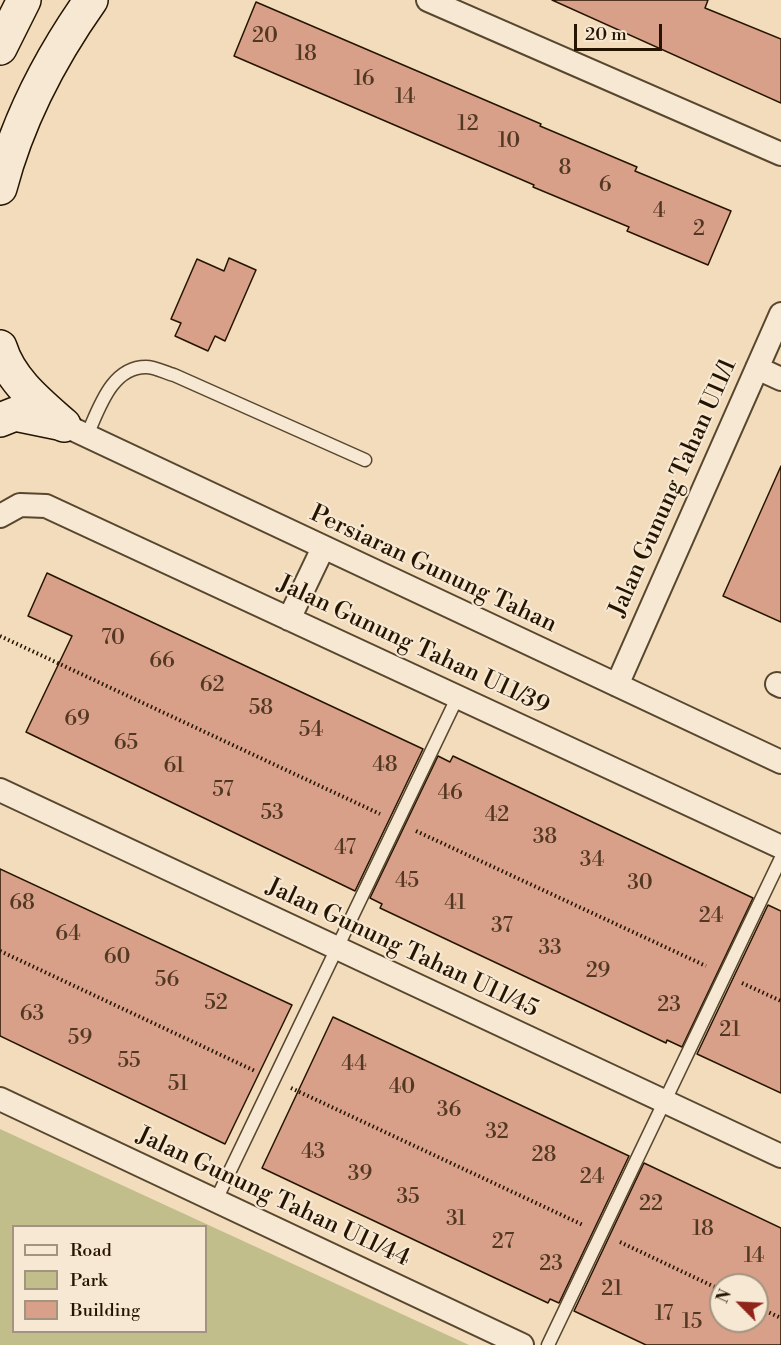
<!DOCTYPE html>
<style>
body{margin:0}
#map{position:relative;width:781px;height:1345px;overflow:hidden;background:#f2dcbb;font-family:"Libre Bodoni",serif}
canvas{display:block}
.legend{position:absolute;left:12px;top:1225px;width:195px;height:108px;box-sizing:border-box;background:#f7e8d3;border:2px solid #a3947f;margin:0;padding:8px 10px;list-style:none;font-size:18px;color:#251500}
.legend li{display:flex;align-items:center;gap:12px;height:30px}
.legend b{width:30px;border:2px solid #a3947f}
.north{position:absolute;left:709px;top:1273px;width:60px;height:60px;box-sizing:border-box;background:#f7e8d3;border:2px solid #a3947f;border-radius:50%;rotate:294deg;font-size:16px;font-weight:700;line-height:24px;text-align:center;color:#251500}
.north::after{content:'';display:block;margin:auto;width:21px;height:27px;background:#8f2418;clip-path:polygon(50% 0,100% 100%,50% 72%,0 100%)}
.scale{position:absolute;left:574px;top:24px;width:88px;height:27px;box-sizing:border-box;border:3px solid #251500;border-top:0;padding-left:8px;font-size:18px;line-height:21px;white-space:nowrap;color:#251500;-webkit-text-stroke:4px #f7e8d3;paint-order:stroke}
</style>
<div id="map">
<canvas width="781" height="1345"></canvas>
<ul class="legend">
<li><b style="height:8px;background:#f7e8d3"></b>Road</li>
<li><b style="height:16px;background:#c2be8b"></b>Park</li>
<li><b style="height:16px;background:#d89f89"></b>Building</li>
</ul>
<div class="north">N</div>
<div class="scale">20 m</div>
</div>
<script>
const g = document.querySelector('canvas').getContext('2d');
g.lineJoin = 'round';
function fill(path, color) { g.fillStyle = color; g.fill(path, 'evenodd'); }
function trace(path, color, width, dash) { g.strokeStyle = color; g.lineWidth = width; g.lineCap = dash ? 'butt' : 'round'; g.setLineDash(dash || []); g.stroke(path); }
function drawText(font, color, halo, rows, align = 'center') {
  g.font = font + ' "Libre Bodoni",serif'; g.lineWidth = 4.5; g.setLineDash([]); g.textBaseline = 'middle'; g.strokeStyle = halo; g.fillStyle = color; for (const [text, x, y, turn = 0] of rows) {
    g.save(); g.translate(x, y); g.rotate((+turn || 0) * Math.PI / 180); g.textAlign = isNaN(turn) ? turn : align; if (halo) g.strokeText(text, 0, 0); g.fillText(text, 0, 0); g.restore();
  }
}
const green = new Path2D(`
 M0 1129 469 1345H0ZM14 1226H206V1332H14Z`);
const building = new Path2D(`
 M552 0H708L705 8 781 39V103Z
 M256 2 541 124 540 126 637 167 635 171 731 211 708 265 627 231 629 227 533 187 534 185 234 56Z
 M229 258 256 270 225 341 215 336 208 351 175 336 181 323 171 319 197 259 224 271Z
 M781 466V622L723 596Z
 M47 573 423 749 355 891 26 732 72 636 28 616Z
 M438 756 450 762 453 756 753 898 682 1047 667 1040 666 1043 380 908 382 904 370 898Z
 M0 869 292 1005 225 1144 0 1036Z
 M768 905 781 911V1093L697 1054Z
 M333 1017 629 1156 559 1303 550 1299 548 1303 262 1168Z
 M644 1163 781 1228V1345H646L574 1311ZM721 1285H757V1321H721Z`);
const path = new Path2D(`
 M0 636 380 814
 M416 831 706 966
 M0 951 255 1071
 M742 983 781 1001
 M291 1088 583 1225
 M620 1242 721 1290
 M757 1307 781 1318`);
const lane = new Path2D(`
 M87 435C99 409 111 367 146 367 155 367 166 373 174 375L365 460
 M216 1200 458 696
 M548 1345 781 858`);
const street = new Path2D(`
 M428 0 781 154
 M757 368 781 379
 M64 425 781 762
 M0 516 20 505 46 506 781 847
 M289 619 323 548
 M777 684 781 686
 M617 685 781 314
 M0 790 781 1156
 M0 1099 522 1345`);
const secondary = new Path2D(`
 M0 48 24 0
 M0 188C18 119 50 58 91 0
 M0 347C10 380 39 403 64 425
 M0 420 15 414 59 423`);
const numberNames = [
 ["20",265,37],
 ["18",306,55],
 ["16",364,80],
 ["14",405,98],
 ["12",468,125],
 ["10",509,142],
 ["8",565,169],
 ["6",605,186],
 ["4",659,212],
 ["2",699,230],
 ["70",113,639],
 ["66",162,662],
 ["62",212,686],
 ["58",261,709],
 ["69",77,720],
 ["54",311,731],
 ["65",126,744],
 ["48",385,766],
 ["61",174,767],
 ["57",223,791],
 ["46",450,794],
 ["53",272,814],
 ["42",497,816],
 ["38",545,838],
 ["47",345,849],
 ["34",592,861],
 ["45",407,882],
 ["30",640,884],
 ["68",22,904],
 ["41",455,904],
 ["24",711,917],
 ["37",502,927],
 ["64",68,935],
 ["33",550,949],
 ["60",117,958],
 ["29",598,972],
 ["56",167,981],
 ["52",216,1004],
 ["23",669,1006],
 ["63",32,1015],
 ["21",730,1031],
 ["59",80,1039],
 ["55",129,1062],
 ["44",354,1065],
 ["51",178,1085],
 ["40",402,1088],
 ["36",449,1111],
 ["32",497,1133],
 ["43",313,1153],
 ["28",544,1156],
 ["39",360,1175],
 ["24",592,1178],
 ["35",408,1198],
 ["22",651,1205],
 ["31",456,1220],
 ["18",703,1230],
 ["27",503,1243],
 ["14",754,1257],
 ["23",551,1265],
 ["21",612,1290],
 ["17",664,1315],
 ["15",692,1323]
];
const streetNames = [
 ["Jalan Gunung Tahan U11/1",674,488,-66],
 ["Persiaran Gunung Tahan",433,570,25],
 ["Jalan Gunung Tahan U11/39",413,646,25],
 ["Jalan Gunung Tahan U11/45",402,949,25],
 ["Jalan Gunung Tahan U11/44",273,1198,25]
];
fill(green, '#c2be8b');
fill(building, '#d89f89');
trace(building, '#251500', 1.5);
trace(lane, '#58472f', 15);
trace(street, '#58472f', 26);
trace(secondary, '#251500', 36);
trace(path, '#251500', 4, [1.5, 3]);
trace(lane, '#f7e8d3', 12);
trace(street, '#f7e8d3', 22);
trace(secondary, '#f7e8d3', 33);
drawText('21px', '#523822', null, numberNames);
drawText('24px', '#251500', '#f7e8d3', streetNames);
</script>
